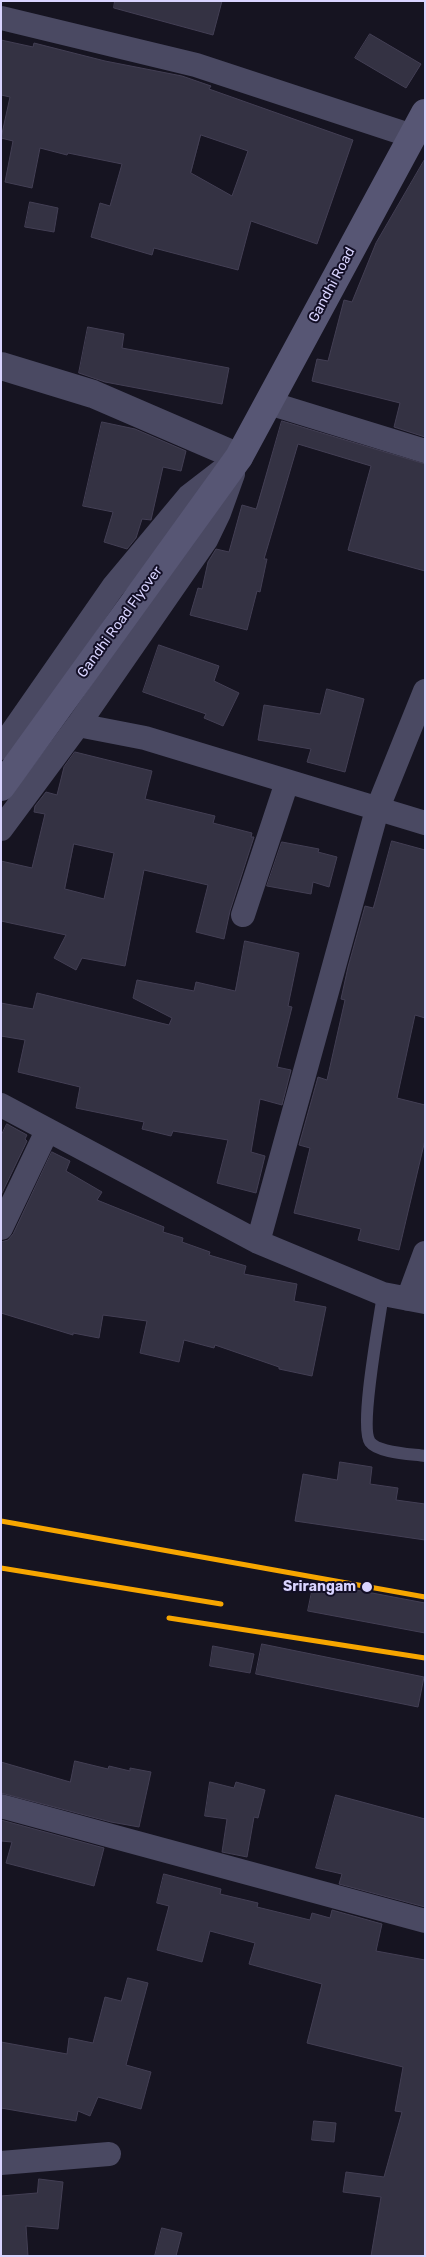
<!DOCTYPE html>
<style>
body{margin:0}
#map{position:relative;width:426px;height:2257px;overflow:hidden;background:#161421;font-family:Rubik,sans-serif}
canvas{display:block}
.frame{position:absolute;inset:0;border:2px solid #d9d4ff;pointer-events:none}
</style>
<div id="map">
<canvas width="426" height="2257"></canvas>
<div class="frame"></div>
</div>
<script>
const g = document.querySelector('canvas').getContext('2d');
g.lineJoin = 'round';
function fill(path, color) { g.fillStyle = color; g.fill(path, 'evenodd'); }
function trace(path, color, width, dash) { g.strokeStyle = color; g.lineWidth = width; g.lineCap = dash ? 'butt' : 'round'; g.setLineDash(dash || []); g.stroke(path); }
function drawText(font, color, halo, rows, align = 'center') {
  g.font = font + ' Rubik,sans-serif'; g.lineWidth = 4; g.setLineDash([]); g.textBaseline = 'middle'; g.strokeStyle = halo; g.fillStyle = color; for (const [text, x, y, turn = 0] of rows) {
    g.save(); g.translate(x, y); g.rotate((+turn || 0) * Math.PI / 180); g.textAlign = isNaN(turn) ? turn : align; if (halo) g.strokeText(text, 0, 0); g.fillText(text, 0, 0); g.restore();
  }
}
const building = new Path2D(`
 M115 1H222L213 35 114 8Z
 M370 34 421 64 406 88 355 58Z
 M1 40 33 47 34 43 105 61 182 76 211 86 209 89 353 140 317 244 251 221 238 270 154 248 152 255 91 237 100 203 110 206 122 164 68 153 67 155 40 148 32 188 5 182 13 141 1 138 10 97 1 95ZM201 135 248 151 232 196 191 173Z
 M425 159V437L394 427 400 403 312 381 317 359 328 361 344 300 352 302 376 243Z
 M30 202 58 208 54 232 25 227Z
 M88 327 124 334 122 348 229 368 222 404 105 382 79 373Z
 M282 421 425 464V571L348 550 371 466 298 444 264 559H267L260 592 257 591 247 630 190 615 198 588 202 589 208 562 216 549 229 552 242 505 256 509Z
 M102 422 135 429 186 451 181 471 163 467 151 520 142 519 136 538 127 549 104 542 113 512 83 506Z
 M159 645 219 666 214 681 239 693 223 726 204 718 206 714 143 692Z
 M327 689 364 699 345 772 307 762 311 749 258 740 264 705 320 714Z
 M75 752 152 771 145 799 215 816 213 823 252 833 251 837H254L230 911 224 939 196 932 208 885 144 870 125 966 82 958 76 970 54 958 66 935 1 921V861L32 868 45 814 34 812 35 806 46 792 57 795 64 767ZM74 844 114 853 104 899 65 889Z
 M392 841 425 850V1018L415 1015 397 1098 425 1105V1140L399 1250 358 1240 361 1229 294 1213 310 1148 299 1145 318 1077 327 1080 345 1000 341 999 348 967 365 906 373 908Z
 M282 842 319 849 318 852 337 857 329 887 313 882 311 894 267 886Z
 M245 941 299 953 288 1006 292 1007 277 1067 291 1070 282 1105 260 1099 251 1152 265 1156 256 1193 217 1183 228 1140 173 1131 171 1136 142 1129 144 1122 76 1108 80 1087 18 1072 25 1040 1 1036V1003L33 1009 37 993 169 1025 172 1018 133 998 137 980 194 991 196 982 235 991Z
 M7 1124 27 1135 25 1139 27 1141 1 1195V1136Z
 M52 1152 70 1161 66 1171 102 1192 97 1200 164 1227 163 1232 183 1238 182 1242 210 1252 209 1255 246 1266 244 1274 297 1284 294 1301 326 1307 312 1376 279 1369V1367L215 1345 214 1348 184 1340 179 1362 140 1353 147 1321 103 1315 99 1338 73 1333V1335L1 1313V1242L8 1240 13 1234Z
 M340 1462 372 1467 370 1484 398 1488 396 1500 425 1504V1540L295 1521 303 1474 337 1480Z
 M314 1582 425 1603V1633L308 1611Z
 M262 1644 424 1677 418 1707 256 1674Z
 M213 1646 254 1654 250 1673 210 1666Z
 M75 1761 108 1769 109 1766 130 1771V1768L151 1772 139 1827 111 1822 1 1793V1762L70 1782Z
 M210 1782 234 1788 236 1782 265 1790 258 1818 254 1817 247 1857 222 1852 227 1819 205 1816Z
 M336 1795 425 1819V1907L339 1884 342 1874 316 1868Z
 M1 1820 104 1848 94 1886 6 1863 12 1842 1 1841Z
 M164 1874 221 1889 220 1894 258 1903 257 1907 310 1920 312 1913 330 1918 332 1910 382 1924 376 1951 425 1960V2256H371L381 2197 343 2192 346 2172 384 2177 402 2112 395 2111 403 2067 307 2043 322 1984 249 1964 255 1943 210 1931 202 1962 157 1950 169 1906 157 1903Z
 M128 1978 148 1983 126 2065 151 2072 141 2109 98 2097 90 2116 78 2111 76 2121 1 2108V2042L67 2054 69 2038 93 2043 105 1997 121 2001Z
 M314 2121 336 2123 334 2142 312 2140Z
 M39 2179 63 2182 58 2229 26 2226 28 2256H1V2196L37 2193Z
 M162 2228 182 2233 176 2256H155Z`);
const service = new Path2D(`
 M383 1294C380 1317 359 1427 370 1442 378 1453 412 1454 425 1456`);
const minor = new Path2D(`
 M1 18 196 65 412 136
 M269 403 425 451
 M78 725 145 738 425 823
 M1 748 113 587 189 496 224 469
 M1 829 78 725 206 540 219 513 233 474
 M243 915 287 782
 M1 1105 258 1242 383 1294 425 1302
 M1 1228 47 1131
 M258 1242 377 810 425 691
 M408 1299 425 1253
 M1 1806 425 1921
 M1 2163 109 2154`);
const tertiary = new Path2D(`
 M1 366 93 394 239 457`);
const secondary = new Path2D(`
 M1 787 239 457 425 113`);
const rail1 = new Path2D(`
 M1 1521 425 1597
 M1 1568 221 1604
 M169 1618 425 1658`);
const markers = [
 [367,1587,6,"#d9d4ff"]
];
const streetNames = [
 ["Gandhi Road",332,285,-62],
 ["Gandhi Road Flyover",120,622,-54]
];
const stopNames = [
 ["Srirangam",356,1587]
];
fill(building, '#343243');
trace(building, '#433f54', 1);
trace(service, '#4a4962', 12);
trace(minor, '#4a4962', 24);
trace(tertiary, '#4a4962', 28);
trace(secondary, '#575674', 28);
trace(rail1, '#f7a600', 5);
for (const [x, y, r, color] of markers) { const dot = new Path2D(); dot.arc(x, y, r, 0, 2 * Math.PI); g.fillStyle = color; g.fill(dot); trace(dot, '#130f26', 2); }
drawText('14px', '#d9d4ff', '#130f26', streetNames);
drawText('bold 14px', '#d9d4ff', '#130f26', stopNames, 'right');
</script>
